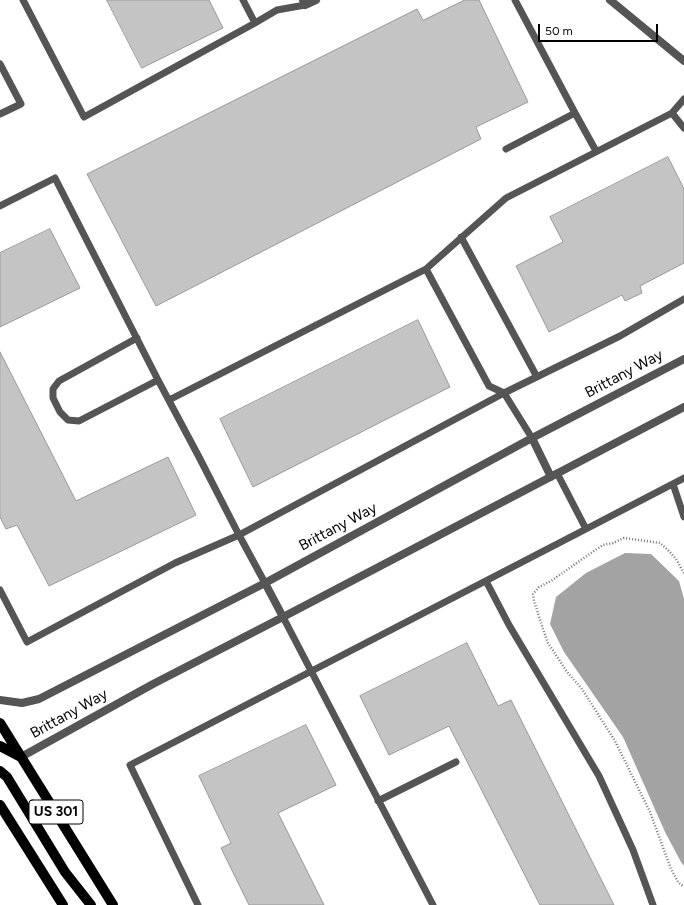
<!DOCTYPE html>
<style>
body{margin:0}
#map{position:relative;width:684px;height:905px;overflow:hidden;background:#fff;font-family:Figtree,sans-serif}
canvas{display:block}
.scale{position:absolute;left:538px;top:24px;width:120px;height:18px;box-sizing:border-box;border:2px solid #000;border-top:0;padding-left:5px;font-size:12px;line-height:14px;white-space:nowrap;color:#000;-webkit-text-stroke:3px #fff;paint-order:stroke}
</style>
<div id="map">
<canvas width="684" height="905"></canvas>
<div class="scale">50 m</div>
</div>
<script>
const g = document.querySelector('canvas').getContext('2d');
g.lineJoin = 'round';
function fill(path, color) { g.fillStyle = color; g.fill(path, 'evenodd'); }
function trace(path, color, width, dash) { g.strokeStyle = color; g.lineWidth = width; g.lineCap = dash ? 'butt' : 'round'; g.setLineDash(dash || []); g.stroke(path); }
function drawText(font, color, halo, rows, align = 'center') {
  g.font = font + ' Figtree,sans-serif'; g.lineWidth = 3; g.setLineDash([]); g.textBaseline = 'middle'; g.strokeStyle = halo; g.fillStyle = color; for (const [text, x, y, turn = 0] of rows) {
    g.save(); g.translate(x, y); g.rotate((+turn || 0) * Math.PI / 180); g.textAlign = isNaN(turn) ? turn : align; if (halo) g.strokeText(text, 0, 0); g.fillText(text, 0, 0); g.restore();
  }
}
const water = new Path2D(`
 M625 553 651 554 679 581 684 599V866L681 862 665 832 623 737 564 652 550 624 556 597 586 573Z`);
const building = new Path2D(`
 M107 0H209L223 28 142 68Z
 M465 0H479L528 102 476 127 481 139 156 306 87 174 417 9 423 20Z
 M668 157 684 189V263L640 286 642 293 625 301 622 295 549 332 516 266 563 242 550 217Z
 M50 229 80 288 0 327V253Z
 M418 320 450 387 253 487 220 419Z
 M0 352 76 501 168 457 196 515 49 586 17 525 6 529 0 517Z
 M467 643 498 706 511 700 614 905H540L449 726 389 755 360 696Z
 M306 725 336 785 278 813 324 905H249L221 848 231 843 199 776Z`);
const path = new Path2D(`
 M684 573 676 559 669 551 660 543 624 538 613 543 603 545 591 553 551 581 539 587 533 594 534 601 543 629 548 643 567 672 582 689 615 741 650 812 671 869 678 882 684 887`);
const service = new Path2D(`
 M23 0 84 117 255 23 243 0
 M515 0 575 113 596 151
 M255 23 277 10 305 5
 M0 64 21 104 0 114
 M672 113 684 128
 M506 149 575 113
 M0 206 55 178 158 380 199 457 239 535 504 393 532 438
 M461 237 537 377
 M426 269 489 386 504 393 620 336 684 299
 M137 338 59 381 53 389V398L60 412 68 420 79 421 158 380
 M169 400 426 269 506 198 672 113 684 99
 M557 473 586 529 684 478
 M673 484 684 517
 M486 581 509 625 599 776 633 850 653 905
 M0 590 27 642 175 563 239 535 265 583
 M283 617 433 905
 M378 801 456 762
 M198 905 130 765 586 529`);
const minor = new Path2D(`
 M303 0 305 5 316 0
 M610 0 684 61
 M532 438 551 477
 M265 583 283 617
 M0 700 22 703 39 699 265 583 532 438 684 359
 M21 757 153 684 283 617 684 407`);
const primary = new Path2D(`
 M0 723 113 905
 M0 746 21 757
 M0 771 7 777 65 872 91 905
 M0 805 63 905`);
const shields = [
 [56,812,54]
];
const shieldNames = [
 ["US 301",56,812]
];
const streetNames = [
 ["Brittany Way",624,374,-28],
 ["Brittany Way",338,527,-28],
 ["Brittany Way",69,714,-29]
];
fill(water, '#a3a3a3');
fill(building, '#c4c4c4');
trace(building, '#999', 1);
trace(path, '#777', 2.5, [1, 2]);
trace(service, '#555', 7);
trace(minor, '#555', 8);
trace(primary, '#000', 10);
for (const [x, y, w] of shields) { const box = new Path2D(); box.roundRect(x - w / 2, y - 12, w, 24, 3); g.fillStyle = '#fff'; g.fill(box); trace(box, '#000', 1); }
drawText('bold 14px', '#000', null, shieldNames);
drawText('15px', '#000', '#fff', streetNames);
</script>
